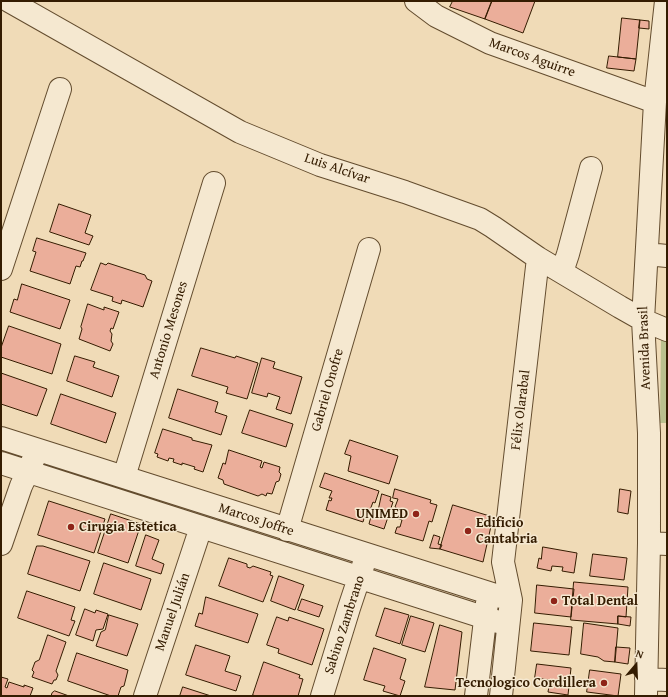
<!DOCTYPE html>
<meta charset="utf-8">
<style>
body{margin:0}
#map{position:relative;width:668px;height:697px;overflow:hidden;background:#f0dbb7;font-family:"Gentium Book Plus",serif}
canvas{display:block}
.frame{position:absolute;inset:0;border:2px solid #341c01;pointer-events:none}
.north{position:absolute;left:616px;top:645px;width:40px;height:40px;-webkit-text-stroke:3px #f5e8d0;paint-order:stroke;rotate:19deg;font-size:11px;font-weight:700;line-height:16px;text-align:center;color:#341c01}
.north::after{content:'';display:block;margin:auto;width:14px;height:18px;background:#341c01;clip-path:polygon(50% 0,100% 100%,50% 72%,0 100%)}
</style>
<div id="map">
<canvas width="668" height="697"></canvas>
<div class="frame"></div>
<div class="north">N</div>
</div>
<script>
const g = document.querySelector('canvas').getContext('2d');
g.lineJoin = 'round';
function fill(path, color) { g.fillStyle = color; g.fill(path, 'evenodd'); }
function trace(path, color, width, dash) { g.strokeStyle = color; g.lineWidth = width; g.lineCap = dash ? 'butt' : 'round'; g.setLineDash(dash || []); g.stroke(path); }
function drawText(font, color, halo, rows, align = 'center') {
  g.font = font + ' "Gentium Book Plus",serif'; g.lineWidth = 3; g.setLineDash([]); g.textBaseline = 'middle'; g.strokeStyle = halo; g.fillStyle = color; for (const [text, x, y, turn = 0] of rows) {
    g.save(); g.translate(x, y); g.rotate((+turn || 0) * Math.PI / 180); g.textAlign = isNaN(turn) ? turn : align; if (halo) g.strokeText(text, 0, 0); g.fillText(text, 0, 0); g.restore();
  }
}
const green = new Path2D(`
 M661 338 667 342V423H660Z`);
const building = new Path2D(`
 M453 1H492L485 19 450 7Z
 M492 1H535L523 33 485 19Z
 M622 18 640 20 636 59 618 57Z
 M640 20 649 21V29L639 28Z
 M609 56 636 59 634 71 607 68Z
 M59 204 91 215 85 233 93 236 89 245 50 232Z
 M37 238 86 253 83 261H82L80 267 76 266 70 284 30 271 36 252 33 251Z
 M101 263 106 265 108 263 145 275 147 279 152 281 143 307 122 300 121 304 112 301 113 297 91 290Z
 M22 284 70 300 60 329 10 312 14 299 17 300Z
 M88 304 104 310V307L119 312 113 329 111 328 110 331 112 334 111 341 113 344 110 351 79 339 82 329 81 327Z
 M9 326 61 344 52 374 1 357V348Z
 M201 348 235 358 236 356 258 363 247 399 226 393 228 387 192 376Z
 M75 356 95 362 93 367 119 376 112 397 67 381Z
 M262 358 275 362 273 368 302 377 291 414 276 409 280 397 268 393 267 397 252 393Z
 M1 373 47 389 37 416 1 404Z
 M178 389 218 402 215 412 227 416 221 435 169 418Z
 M61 394 116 413 106 443 51 424Z
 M250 410 293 424 286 447 242 433Z
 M163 429 192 438V440L212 445 203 472 194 469 195 467 182 463V465L173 462 174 459 169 458 168 461 157 457 158 454 155 453Z
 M350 440 398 456 389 484 348 471 351 456 345 454Z
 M229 450 262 461 260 467 262 468 264 462 280 467 279 472 281 474 279 481 276 482 272 494 267 493 266 496 262 494 258 496 224 484 223 480 218 478 223 463 225 464Z
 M325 473 379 491 375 503 373 502 370 510 367 508 363 522 326 510 329 500 331 501 332 498H329L332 491 320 487Z
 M395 489 431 500 430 503 437 505 432 522 429 521 423 541 395 533 397 527H400L402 520 396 518 399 510 395 507 398 499 393 498Z
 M620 489 631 491 628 514 618 512Z
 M382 494 391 497 390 501 393 502 384 529 369 524 373 509H378Z
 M49 501 105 519 94 553 38 535Z
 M453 505 493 517 483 562 440 549Z
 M111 514 141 524 128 563 98 553Z
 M146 535 159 540 152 559 164 564 161 574 136 566Z
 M434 535 440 537 438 544 442 545 440 549 430 548Z
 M37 546H43L90 561 80 591 28 574Z
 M543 547 577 553 574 573 562 571 563 567 552 566 551 571 537 568 539 558 541 559Z
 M593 554 627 558 624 580 590 576Z
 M229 558 247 564V567L250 568 253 566 271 572 270 575 273 576 263 602 219 586Z
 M104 563 151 579 141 610 94 594Z
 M279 576 304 585 295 610 271 601Z
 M574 582 628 587 626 617 618 616V624L571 620Z
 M537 585 574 589 571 617 535 613Z
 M27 591 75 607 71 620 75 621 69 636 18 618Z
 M206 597 258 614 248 643 195 626 199 613 202 614Z
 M302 599 323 606 319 617 298 610Z
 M385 608 409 615 400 644 376 636Z
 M85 609 95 613 96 610 108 614 103 629 96 630 93 641 76 635Z
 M109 615 138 624 127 656 96 646 101 632 105 630Z
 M411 616 434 623 425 652 402 645Z
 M618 616 631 617 630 626 618 624Z
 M277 617 288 621 289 617 324 629 312 665 278 653 279 649 267 645Z
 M534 623 572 627 569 655 531 651Z
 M584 623 618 628 615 662 604 661 598 657 581 654Z
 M440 625 462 632 455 690 425 687Z
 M48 635 66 642 56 671 58 675 56 680H54L52 684 32 677 34 672 32 670 35 662 39 660Z
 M196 645 230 656 225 671 241 676 236 691 186 675Z
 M616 647 630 648 628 664 615 662Z
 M374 648 406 659 400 679 405 681 400 696 383 691 385 686 364 680Z
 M77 653 128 670 124 686 121 687 118 696H111L68 681Z
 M264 662 300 675 299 678 303 679 298 696H256L253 695Z
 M537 664 571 668 568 695 548 692 550 680 535 678Z
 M590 670 621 674 618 696 587 692Z
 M1 677 8 679 5 687 7 688 9 682 24 687V685L33 688 30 696H1Z
 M183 687 211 696H180Z
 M55 691 69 696H51L52 693Z`);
const minor = new Path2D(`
 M9 1 240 132 320 165 405 192 480 219 493 227 538 258 620 307 643 320 667 330
 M416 1 436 16 490 43 655 102
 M647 254 667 256
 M1 269 60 89
 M562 272 568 254 591 168
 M1 438 511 600
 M1 463 508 625
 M124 477 214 183
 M287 530 369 249
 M649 543 667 544
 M1 544 21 486 34 458
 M646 679 667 680
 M145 696 201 527
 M322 696 349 608 364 563
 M476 696 487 603
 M501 696 511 600 503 562 538 258
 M646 696 649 543V433L643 320 655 102 666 1`);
const markers = [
 [416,514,4,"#8f2418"],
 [71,527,4,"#8f2418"],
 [468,531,4,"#8f2418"],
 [554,601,4,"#8f2418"],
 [604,683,4,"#8f2418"]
];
const streetNames = [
 ["Marcos Aguirre",532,58,20],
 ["Luis Alcívar",337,169,19],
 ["Antonio Mesones",169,330,-73],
 ["Avenida Brasil",645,348,-92],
 ["Gabriel Onofre",328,390,-74],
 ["Félix Olarabal",521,410,-83],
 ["Marcos Joffre",256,520,18],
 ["Manuel Julián",173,612,-71],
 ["Sabino Zambrano",345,625,-72]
];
const poiNames = [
 ["UNIMED",408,514,"right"],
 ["Edificio",476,523],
 ["Cantabria",476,539],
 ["Cirugia Estetica",79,527],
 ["Total Dental",562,601],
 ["Tecnologico Cordillera",596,683,"right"]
];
fill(green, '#bac08e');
fill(building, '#ebae9a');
trace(building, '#341c01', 1);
trace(minor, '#634c2e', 24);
trace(minor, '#f5e8d0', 22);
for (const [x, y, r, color] of markers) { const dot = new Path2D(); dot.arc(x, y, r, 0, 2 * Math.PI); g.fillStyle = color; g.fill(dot); trace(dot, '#f5e8d0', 1.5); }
drawText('14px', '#341c01', '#f5e8d0', streetNames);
drawText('bold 14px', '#341c01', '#f5e8d0', poiNames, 'left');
</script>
